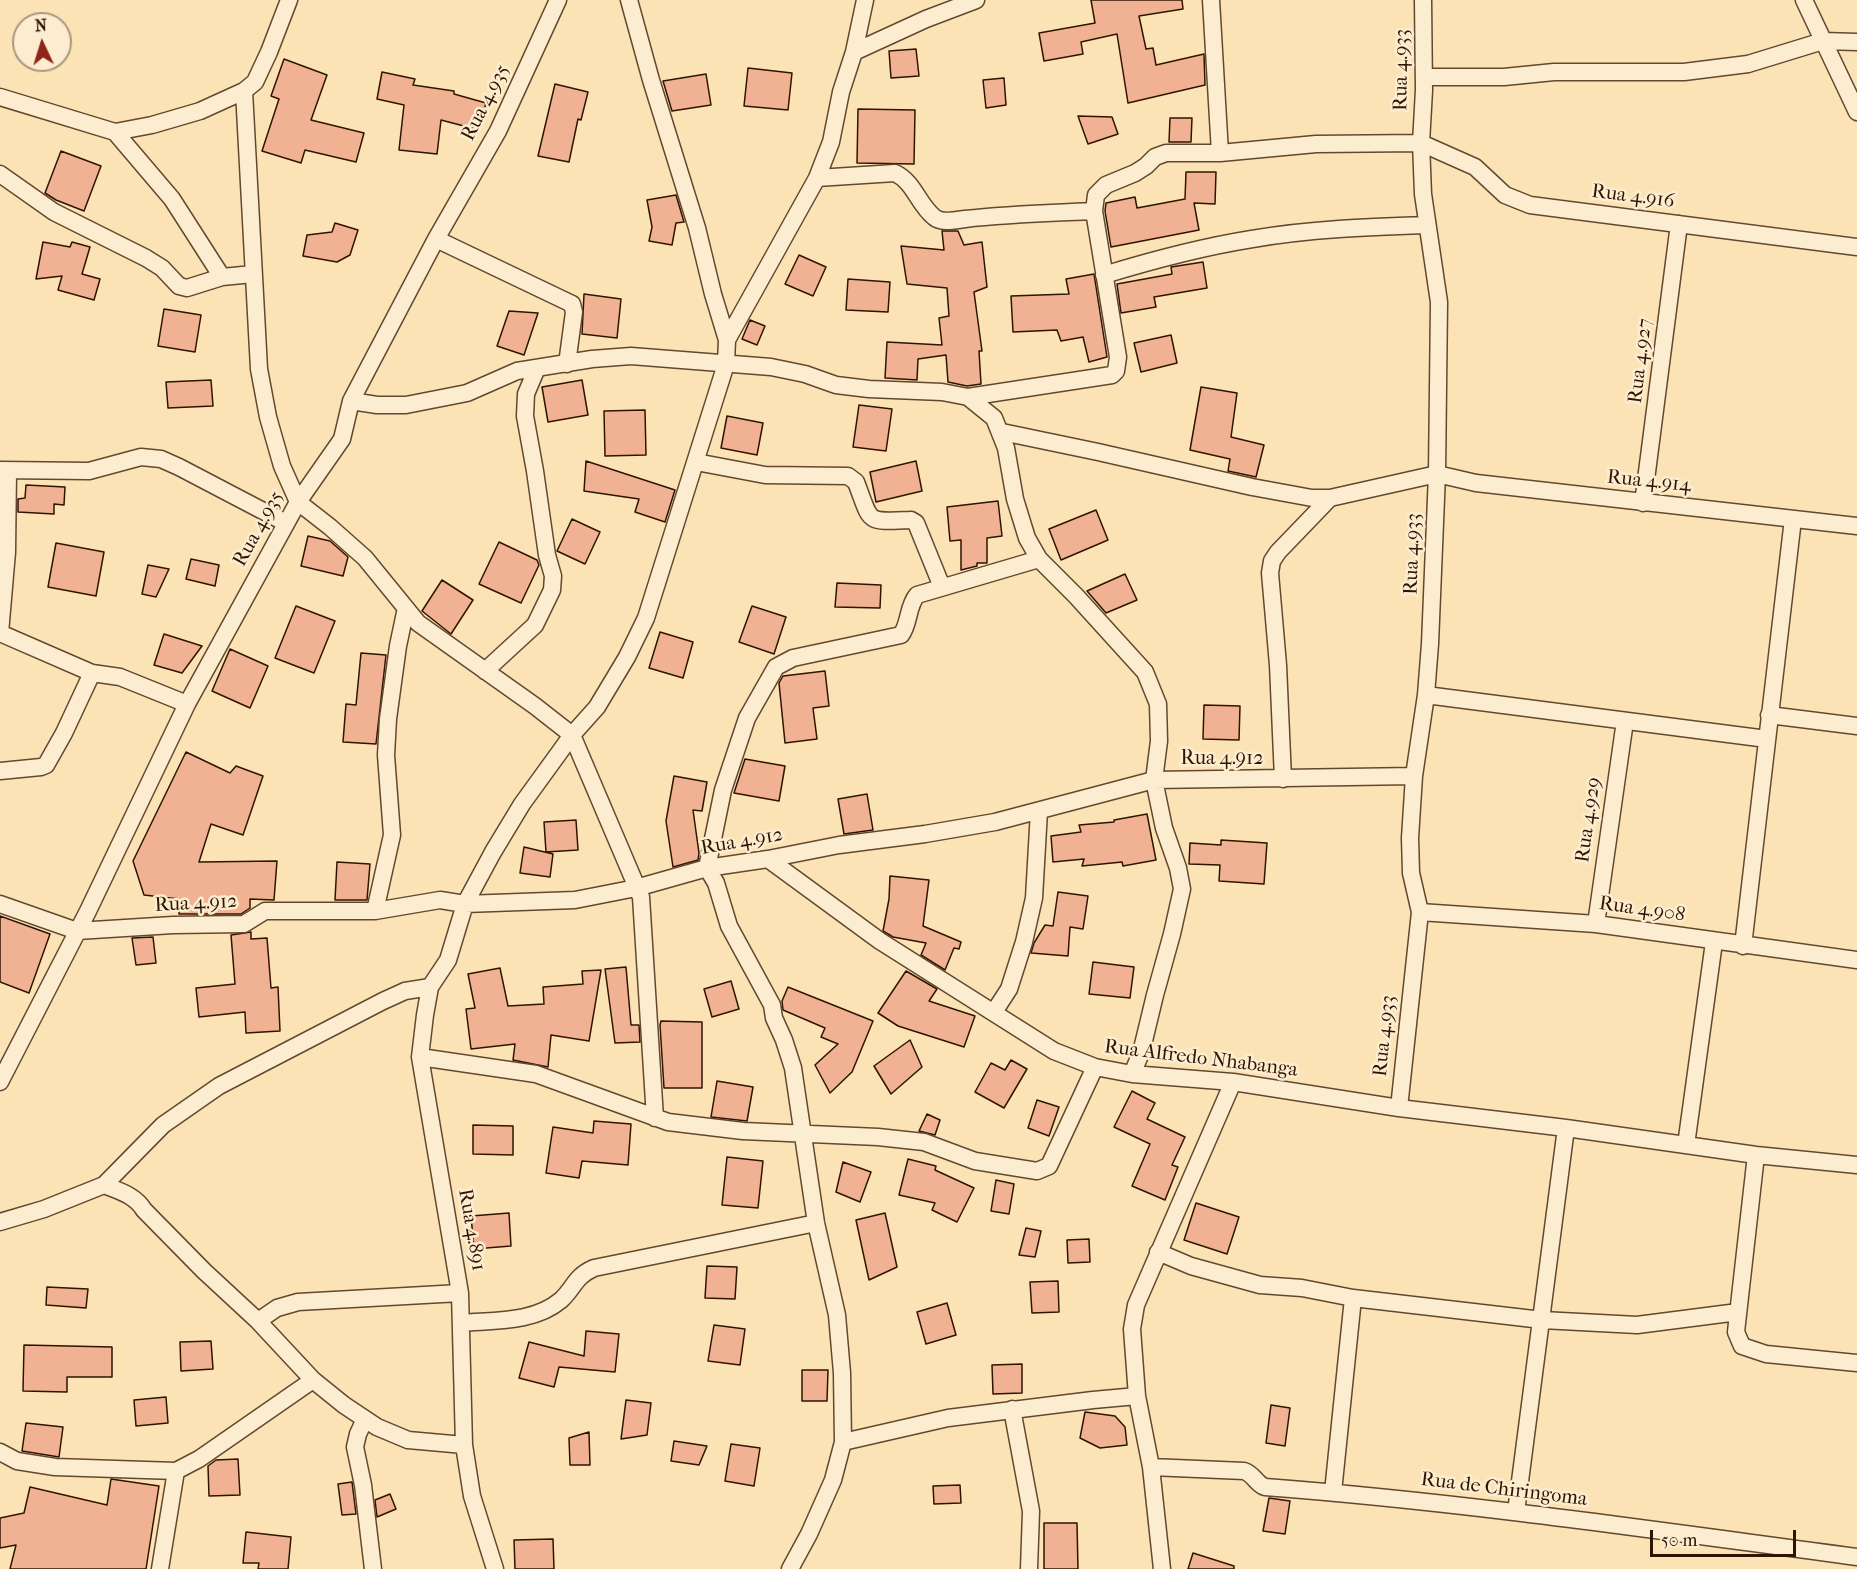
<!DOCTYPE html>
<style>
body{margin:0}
#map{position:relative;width:1857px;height:1569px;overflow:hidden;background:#fce3b6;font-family:"IM FELL French Canon",serif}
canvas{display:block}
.north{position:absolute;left:12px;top:12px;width:60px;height:60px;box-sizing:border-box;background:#fdedd0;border:2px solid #ab967d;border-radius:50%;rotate:356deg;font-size:16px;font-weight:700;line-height:24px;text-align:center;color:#2f1400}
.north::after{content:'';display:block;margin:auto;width:21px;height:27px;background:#8f2418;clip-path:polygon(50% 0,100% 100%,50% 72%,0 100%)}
.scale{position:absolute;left:1650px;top:1530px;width:146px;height:27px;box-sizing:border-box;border:3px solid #2f1400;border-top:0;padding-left:8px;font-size:18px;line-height:21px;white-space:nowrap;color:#2f1400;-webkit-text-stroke:4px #fdedd0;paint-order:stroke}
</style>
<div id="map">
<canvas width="1857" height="1569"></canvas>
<div class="north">N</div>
<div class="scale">50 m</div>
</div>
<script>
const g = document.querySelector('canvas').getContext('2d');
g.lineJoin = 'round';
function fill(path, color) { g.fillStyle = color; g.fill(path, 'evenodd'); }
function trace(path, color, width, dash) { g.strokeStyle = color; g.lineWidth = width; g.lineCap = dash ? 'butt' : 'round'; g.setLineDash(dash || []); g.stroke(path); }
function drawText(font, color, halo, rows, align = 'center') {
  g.font = font + ' "IM FELL French Canon",serif'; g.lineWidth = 5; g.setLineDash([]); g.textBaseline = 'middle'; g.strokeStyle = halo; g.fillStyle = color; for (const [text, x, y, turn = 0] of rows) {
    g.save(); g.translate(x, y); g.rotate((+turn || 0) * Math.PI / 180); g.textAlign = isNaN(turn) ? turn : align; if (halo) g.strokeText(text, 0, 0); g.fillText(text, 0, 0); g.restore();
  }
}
const building = new Path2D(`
 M1091 0H1182L1183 9 1139 16 1146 49 1153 48 1156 65 1204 54 1205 85 1128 103 1117 34 1081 42 1083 54 1044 61 1039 33 1095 23Z
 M916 49 919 76 891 78 889 51Z
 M284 59 327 75 311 120 364 133 356 162 305 150 301 163 262 151 279 99 271 96Z
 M748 68 792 73 788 110 744 106Z
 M382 72 415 79 413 85 454 91V94L486 103 479 130 441 120 437 154 399 150 404 105 377 99Z
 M706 74 711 105 672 111 663 81Z
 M1004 78 1006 105 986 108 983 80Z
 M555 84 588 92 581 120 578 119 569 162 538 156Z
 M858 109 915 110 914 164 857 163Z
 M1078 116 1112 117 1118 134 1088 144Z
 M1170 118H1192L1191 142H1169Z
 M61 151 101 166 84 211 56 200 45 193Z
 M1186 172H1216L1215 204 1194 203 1199 230 1111 247 1105 211 1106 203 1135 197 1137 208 1185 199Z
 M676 195 684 222 676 223 672 245 649 241 652 227 647 200Z
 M335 223 358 230 350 255 337 262 303 256 307 235 332 232Z
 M942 231H958L964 245 982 242 987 287 974 292 982 351H979L981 384 967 386 948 382 946 355 918 359 917 380 885 378 887 342 942 345 939 318 949 316 947 288 907 284 901 246 944 250Z
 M43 242 70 247 72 242 90 247 82 274 100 279 94 300 58 290 62 276 36 279Z
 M799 255 826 267 813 296 785 284Z
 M1203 262 1207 288 1154 297 1156 307 1121 313 1117 284 1172 274 1171 267Z
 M1094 274 1107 357 1089 362 1083 337 1061 341 1057 330 1013 332 1011 296 1069 294 1066 279Z
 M848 279 890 282 888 312 846 310Z
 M584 294 621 299 617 338 582 334Z
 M164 309 201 315 195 352 158 346Z
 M509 311 538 313 524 355 497 346Z
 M750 320 765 326 757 345 742 339Z
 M1171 335 1177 363 1141 372 1134 343Z
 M211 380 213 406 168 408 166 382Z
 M582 380 588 415 548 422 542 387Z
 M1201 387 1237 393 1231 437 1264 445 1256 477 1228 471 1230 459 1190 450Z
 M859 405 892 409 886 451 853 447Z
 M645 410 646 455 605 456 604 411Z
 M727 416 763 423 757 455 721 448Z
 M586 461 675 490 665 522 635 512 639 499 584 491Z
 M916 461 922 491 876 502 870 472Z
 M26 485 65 487 64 505 54 504V514L18 512V499L25 498Z
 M998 501 1002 536 987 538V563H977V566L961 570V540L950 541 947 507Z
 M1096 510 1108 540 1061 560 1049 529Z
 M572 519 600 532 585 564 557 551Z
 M308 536 330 541 348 557 343 576 301 566Z
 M499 542 537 560 539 565 521 603 479 584Z
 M56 543 104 552 96 596 48 587Z
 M191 559 219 565 215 586 186 579Z
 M148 565 169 569 156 597 142 594Z
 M1125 574 1137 600 1106 613 1087 591Z
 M442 580 473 600 451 634 422 611Z
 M837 583 881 585 880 608 835 607Z
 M296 606 335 621 314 673 275 658Z
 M752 606 786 617 774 654 739 642Z
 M660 632 693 642 683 678 649 668Z
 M164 634 202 646 182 673 154 665Z
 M230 649 268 666 250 708 212 691Z
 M361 653 386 655 376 744 343 742 346 704 356 705Z
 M825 671 829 706 813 708 817 739 785 743 779 683 783 676Z
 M1204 705 1240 706 1239 740 1203 739Z
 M186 752 230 773 236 766 263 776 243 835 211 824 199 862 277 861 274 900 250 899V908L241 914H179V899L144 895 133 861Z
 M745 759 785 766 779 801 734 793Z
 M674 776 707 782 702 811 693 810 699 853 698 860 673 867 666 821Z
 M867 794 873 830 844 834 838 799Z
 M1147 814 1156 860 1123 866 1122 862 1082 866 1084 859 1053 862 1051 836 1081 832 1079 825 1114 822V820Z
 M576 820 578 850 546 852 544 822Z
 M1221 840 1267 843 1264 884 1219 881 1220 865 1189 864 1190 843 1221 845Z
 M524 847 553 854 550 877 520 873Z
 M337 862 370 864 367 900H335Z
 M890 876 929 880 923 926 961 942 959 949 954 948 945 970 921 955 926 943 893 937 883 931 889 899Z
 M1058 892 1088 896 1083 929 1070 927 1068 956 1031 953 1034 943 1045 925 1053 926Z
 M0 916 50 934 29 993 0 982Z
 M251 932V939L267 938 271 988 278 987 280 1031 246 1033 245 1012 199 1017 196 988 235 984 231 935Z
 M153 937 156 963 136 965 132 938Z
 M1093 962 1134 967 1130 998 1089 994Z
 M626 967 631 1025H639L640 1042 615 1043 605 969Z
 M500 968 508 1006 544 1004 543 987 583 984 582 971 601 970 589 1041 551 1035 548 1067 513 1060 515 1044 471 1049 466 1009 475 1008 468 974Z
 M906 971 937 989 929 1001 975 1016 964 1047 898 1026 878 1013Z
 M731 981 739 1009 712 1017 704 989Z
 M788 987 873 1021 852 1072 830 1093 815 1065 838 1044 821 1037 825 1028 783 1010 782 1001Z
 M661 1021 702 1022V1088H664L660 1025Z
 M910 1040 922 1067 891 1094 874 1066Z
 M1011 1060 1027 1069 1004 1108 975 1092 991 1063 1005 1070Z
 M717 1081 753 1087 747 1121 711 1117Z
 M1132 1091 1155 1103 1147 1119 1185 1137 1172 1165 1178 1167 1165 1200 1132 1186 1150 1144 1114 1127Z
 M1037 1100 1059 1107 1049 1136 1028 1128Z
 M927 1114 940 1120 935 1135 919 1131Z
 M594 1121 631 1124 628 1165 582 1161 579 1178 546 1173 553 1127 593 1133Z
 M473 1125 513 1126V1155L473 1154Z
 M727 1157 763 1161 758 1208 722 1205Z
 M908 1159 936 1166 935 1170 974 1188 957 1222 932 1210 935 1203 899 1195Z
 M843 1162 871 1172 860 1202 836 1192Z
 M996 1180 1014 1184 1009 1214 991 1211Z
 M1196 1203 1239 1217 1227 1254 1184 1240Z
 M509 1213 511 1246 474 1249 471 1216Z
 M885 1213 897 1267 869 1280 856 1220Z
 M1026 1228 1041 1231 1035 1257 1019 1255Z
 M1089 1239 1090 1262 1068 1263 1067 1240Z
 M707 1266 737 1267 735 1299 705 1298Z
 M1058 1281 1059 1312 1032 1313 1030 1282Z
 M47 1287 88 1289 86 1308 46 1305Z
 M947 1303 956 1335 926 1344 917 1312Z
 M714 1325 745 1329 740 1365 708 1361Z
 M586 1331 619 1334 615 1372 559 1367 554 1387 519 1378 529 1342 584 1356Z
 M211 1341 213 1369 181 1371 180 1342Z
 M24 1345 112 1347V1377H67V1392L23 1391Z
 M1022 1364V1393L993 1394 992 1365Z
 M802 1370H828L827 1401H802Z
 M166 1397 168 1423 136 1426 134 1400Z
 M626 1400 651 1403 647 1435 621 1439Z
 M1271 1405 1290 1408 1285 1446 1266 1443Z
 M1085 1412 1115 1416 1125 1427 1127 1445 1100 1448 1080 1438Z
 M26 1423 63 1427 59 1457 22 1451Z
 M589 1432 590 1465H570L569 1438Z
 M674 1441 707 1446 699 1465 671 1461Z
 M731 1444 760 1448 754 1486 725 1481Z
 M238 1459 240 1495 209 1496 208 1466 216 1460Z
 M111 1479 159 1486 146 1569H10L16 1545 0 1548V1518L24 1513 30 1487 107 1505Z
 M352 1482 356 1514 342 1515 338 1484Z
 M960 1485 961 1503 934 1504 933 1486Z
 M390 1494 396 1509 377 1517 375 1500Z
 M1269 1498 1290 1501 1285 1534 1263 1531Z
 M1044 1523H1077L1078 1569H1044Z
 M246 1532 291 1537 288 1569H258L259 1563H243Z
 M553 1539 554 1569H515L514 1540Z
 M1193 1553 1234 1566V1569H1188Z`);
const street = new Path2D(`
 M1211 0 1220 153
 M1804 0 1857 112
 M854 52 926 19 976 0
 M1424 77H1504L1554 72H1684L1748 64 1823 41 1857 42
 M244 91 259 369 268 417 282 466 298 502 330 527 365 558 418 623 535 706 572 735 641 897 655 1118
 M0 97 115 132 152 125 200 111 244 91 255 82 269 52 289 0
 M115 132 172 199 222 277
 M0 174 54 212 146 258 162 268 179 286 187 288 222 277 253 274
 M817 178 895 173C914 182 918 204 934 217 942 224 956 220 965 219 1008 214 1051 213 1094 211
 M436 239 572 304 574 312 567 364
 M1104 275C1153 260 1202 247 1252 239 1310 229 1368 227 1426 225
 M727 340 817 178 831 142 841 92 854 52 865 0
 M968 397 1112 375 1116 371 1118 357 1094 211 1096 195 1106 185 1135 173 1146 166 1155 157 1166 153H1220L1316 144 1421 143 1475 167 1505 195 1530 205 1857 247
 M351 401 377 405H406L467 393 517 371 592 359 631 356 771 367 805 374 836 385 869 389 942 392 968 397 994 418 1006 448 1015 499 1027 538 1039 559 1076 596 1145 672 1158 704 1159 741 1154 780 1164 828 1178 868 1182 889 1172 934 1155 995 1141 1053 1132 1074
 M1002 432 1098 452 1252 487 1312 498H1330L1437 474 1476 483 1857 526
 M696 462 765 475 848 476 856 482C872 524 865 522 911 520L916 523 942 587
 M0 470 89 471 141 457 161 459 179 467 286 523
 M1643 503 1679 224
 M0 633 92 673 120 677 187 704
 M0 633 7 552 8 471
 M485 671 535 625 552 590 553 576 547 555 535 471 525 416 526 394 537 368
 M1426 695 1767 739
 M1769 715 1857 726
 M0 771 41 767 46 765 64 733 92 673
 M1283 779 1278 665 1270 573 1272 561 1278 552 1330 498
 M768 859 880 941 1054 1051 1095 1067 1132 1074 1233 1082 1399 1108 1566 1128 1756 1155 1857 1165
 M0 904 77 931 173 925 244 924 265 911H375L440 900 465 904 575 900 636 888 707 868 768 859 839 845 925 834 995 822 1154 780 1414 776
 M375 911 392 835 386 755 388 719 398 646 406 608
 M1420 912 1596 924 1857 960
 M1596 924 1625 721
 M1743 946 1793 519
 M994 1012 1009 989 1024 942 1034 898 1039 811
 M420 1057 536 1074 668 1122 743 1131 878 1137 924 1142 975 1161 1037 1171 1049 1166 1095 1067
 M0 1082 88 911 187 704 298 502 342 439 351 401 436 239 498 131 558 0
 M1399 1108 1420 912 1411 873 1410 838 1414 776 1426 695 1430 644 1437 474 1439 302 1423 194 1421 143 1424 90 1423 0
 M1686 1145 1714 942
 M1756 1155 1736 1332 1742 1346 1766 1354 1857 1363
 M104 1185C119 1191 135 1195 144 1210L204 1271 258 1321 313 1380 344 1405 377 1427 408 1440 464 1445
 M0 1222 44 1209 104 1185 163 1125 219 1086 383 1001 405 991 430 987
 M1158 1252 1191 1266 1260 1285 1302 1288 1353 1298 1542 1320 1637 1325 1738 1312
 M258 1321 277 1308 298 1302 460 1293
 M461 1323C494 1320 534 1323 561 1300 575 1287 574 1277 594 1268L816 1223
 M1012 1409 1031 1511 1029 1569
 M365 1419 358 1434 355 1447 363 1485 373 1569
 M843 1442 948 1418 1093 1400 1137 1396
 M0 1452 17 1461 55 1467 176 1471
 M1151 1467 1244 1471C1254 1474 1256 1484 1265 1487 1463 1502 1660 1531 1857 1557
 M1333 1492 1353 1298
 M1516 1512 1566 1128
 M160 1569 176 1471 199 1459 313 1380
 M495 1569 472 1496 464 1445 460 1293 420 1057 425 1015 430 987 448 960 465 904 493 852 522 804 572 735 597 707 627 657 646 618 726 364 727 340 713 294 697 228 651 80 629 0
 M790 1569 809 1534 833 1480 843 1442 842 1373 837 1315 816 1223 793 1068 784 1040 774 1018 772 1005 729 926 716 883 707 868 723 790 747 718 776 667 793 658 901 635C910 623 907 607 917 595L1039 559
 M1162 1569 1151 1467 1137 1396 1132 1329 1136 1305 1233 1082`);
const streetNames = [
 ["Rua 4.933",1402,70,-89],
 ["Rua 4.935",486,103,-63],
 ["Rua 4.916",1633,197,7],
 ["Rua 4.927",1641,361,-83],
 ["Rua 4.914",1649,482,6],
 ["Rua 4.935",259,529,-61],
 ["Rua 4.933",1413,554,-88],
 ["Rua 4.912",1222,759],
 ["Rua 4.929",1589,820,-82],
 ["Rua 4.912",742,842,-10],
 ["Rua 4.912",196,904,-3],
 ["Rua 4.908",1642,910,8],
 ["Rua 4.933",1385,1036,-84],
 ["Rua Alfredo Nhabanga",1201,1059,7],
 ["Rua 4.891",471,1230,80],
 ["Rua de Chiringoma",1504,1490,7]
];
fill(building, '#f0b292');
trace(building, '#2f1400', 1.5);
trace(street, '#62482e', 19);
trace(street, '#fdedd0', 16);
drawText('20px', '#2f1400', '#fdedd0', streetNames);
</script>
